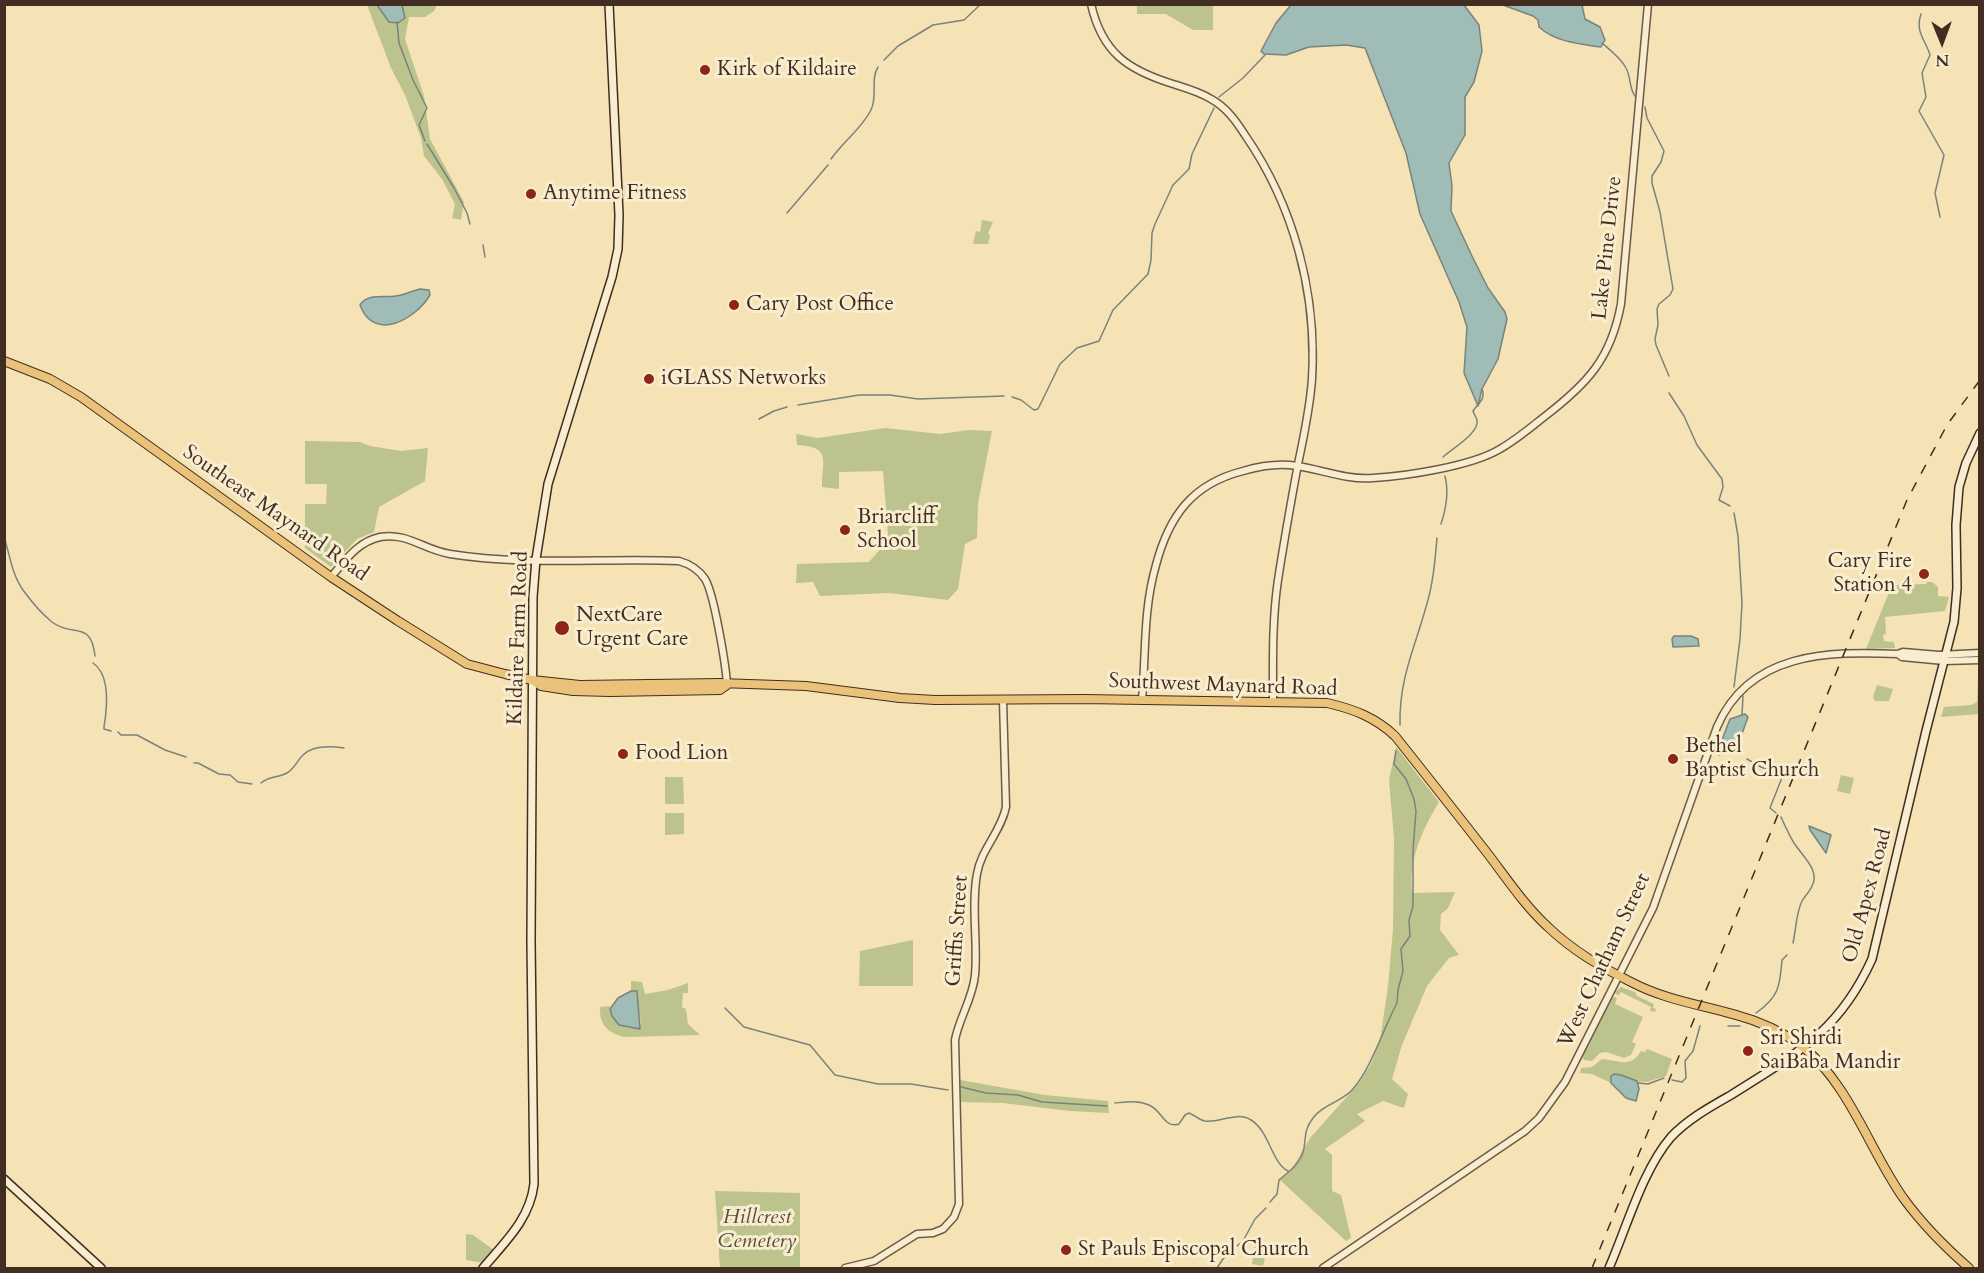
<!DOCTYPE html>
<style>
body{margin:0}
#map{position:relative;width:1984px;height:1273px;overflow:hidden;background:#f5e3b5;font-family:Cardo,serif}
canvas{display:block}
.frame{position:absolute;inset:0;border:6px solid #422d22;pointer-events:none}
.north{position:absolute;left:1912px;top:12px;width:60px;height:60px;-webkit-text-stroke:4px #f8edcf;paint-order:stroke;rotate:179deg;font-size:16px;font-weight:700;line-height:24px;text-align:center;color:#422d22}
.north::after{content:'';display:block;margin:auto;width:21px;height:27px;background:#422d22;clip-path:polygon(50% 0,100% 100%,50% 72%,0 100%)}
</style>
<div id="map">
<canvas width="1984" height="1273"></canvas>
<div class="frame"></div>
<div class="north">N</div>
</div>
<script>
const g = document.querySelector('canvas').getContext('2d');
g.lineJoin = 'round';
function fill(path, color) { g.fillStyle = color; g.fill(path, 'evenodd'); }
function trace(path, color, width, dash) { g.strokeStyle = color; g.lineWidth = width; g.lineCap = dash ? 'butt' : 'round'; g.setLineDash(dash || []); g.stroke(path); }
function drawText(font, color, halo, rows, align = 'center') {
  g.font = font + ' Cardo,serif'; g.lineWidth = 6; g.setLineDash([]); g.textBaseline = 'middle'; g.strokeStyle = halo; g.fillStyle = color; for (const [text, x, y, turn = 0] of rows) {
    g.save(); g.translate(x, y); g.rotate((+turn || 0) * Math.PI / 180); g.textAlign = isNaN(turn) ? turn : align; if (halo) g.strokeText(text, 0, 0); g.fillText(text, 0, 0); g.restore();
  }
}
const green = new Path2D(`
 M367 5H437L434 11 425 17H409L405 39 424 96 430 139 464 202 461 220 452 218 455 204 442 179 424 156 421 138 405 95 391 68Z
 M1137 5H1213V30H1193L1166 14H1137Z
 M982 220 993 222 988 233 990 236 988 244H973L976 231 980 232Z
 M885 428 940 434 969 430 992 431 978 503 977 538 965 544 958 589 948 600 889 593 820 596 813 582 796 583 797 564 869 562 884 545 888 535 883 471 839 472V489L822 487C822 460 832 447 797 445L796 434 818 438Z
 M305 441 360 442 370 446 401 451 428 448 425 481 379 507 374 532 357 539 331 567 305 548V504H326L327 484H305Z
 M1927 582H1932L1938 587V596L1949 597 1945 611 1885 617 1886 634 1883 635 1884 641 1894 642 1895 648 1866 649 1892 585 1926 584Z
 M1979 677V714L1941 717 1944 707 1971 705 1977 702 1978 679Z
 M1877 685 1893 689 1889 701H1875L1873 697Z
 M1396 747 1439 802C1422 830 1409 859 1412 891L1413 893 1455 892 1448 908 1441 914 1440 930 1459 955 1449 958 1427 986 1402 1045 1392 1079 1408 1094 1404 1108 1383 1101 1357 1114 1365 1121 1325 1149 1332 1155V1191L1341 1195 1351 1238 1346 1241 1280 1180 1290 1172 1310 1138 1360 1082 1372 1062 1380 1041 1388 986 1393 929 1394 838 1389 780Z
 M1841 775 1854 778 1850 794 1837 791Z
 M665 777H683L684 804H665Z
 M665 813H684V834L665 835Z
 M913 940V986H859L860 951Z
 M631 981 642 982 645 994 668 990 688 983V993H683L682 1007 686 1009 688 1024 700 1035 626 1037C609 1034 599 1026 600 1007L610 1006V1009L641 1024 635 991H631Z
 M1621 987 1635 992 1637 996 1654 1004 1653 1008 1656 1009 1655 1012 1650 1011 1651 1007 1621 992 1619 995 1616 994 1615 992Z
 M1615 997 1617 998 1615 1004 1643 1017 1632 1042 1636 1044 1631 1055 1624 1058 1606 1052 1600 1053 1592 1061 1584 1060 1582 1056 1585 1051 1612 998Z
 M1647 1049 1672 1059 1666 1076 1647 1082 1610 1080 1611 1083 1592 1074 1580 1073 1581 1068 1592 1067 1602 1059C1618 1060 1631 1069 1641 1051L1645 1052Z
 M960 1080 1045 1095 1108 1101 1109 1113 1070 1111 1003 1103 960 1102Z
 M715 1191 800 1193V1268H720Z
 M466 1234 473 1235 494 1250 484 1263 466 1260Z
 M1255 1243 1268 1246 1263 1266 1252 1264Z`);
const water = new Path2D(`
 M377 5H402L405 18 398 23 389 22Z
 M1291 5H1464L1479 25 1482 51 1474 82 1465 97V135L1449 163 1452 186 1451 211 1472 256 1488 288 1505 312 1507 319 1498 359 1482 389 1478 406 1464 373 1467 327 1459 302 1420 214 1406 153 1365 48 1346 45 1309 47 1286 55 1264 54 1261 51 1276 23Z
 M1503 5H1582L1585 19 1600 27 1605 40 1601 47C1580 44 1555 42 1539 27L1538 20 1533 16Z
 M420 289 429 290 430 295C416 319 374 343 360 305 368 293 384 298 396 296 404 295 412 291 420 289Z
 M1674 636H1691L1698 639 1699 646 1673 647 1672 639Z
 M1745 714 1748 717 1738 745 1719 755 1718 750 1730 719Z
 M1809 826 1831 835 1826 853 1810 830Z
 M631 991H637L640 1029 619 1025 612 1016 610 1009 618 998Z
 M1614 1074 1621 1075 1637 1081 1639 1089 1636 1101 1626 1098 1611 1083V1076Z`);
const stream = new Path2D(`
 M1925 5V4
 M1921 14C1915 32 1925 39 1930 55L1922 73 1926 97 1919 111 1944 155 1935 193 1940 217
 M397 22 399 43 413 80 427 108 419 125 425 141
 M1602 43C1610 50 1621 58 1626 68 1631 77 1629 88 1635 96
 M884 60 898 46 933 25 964 20 981 4
 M1219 97 1243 78 1265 55
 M1645 107 1647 118 1664 151 1661 162 1652 176V183L1660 212 1673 289 1670 295 1659 304 1657 309 1658 325 1655 339 1656 345 1669 376
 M427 144 454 188 467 213 470 224
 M831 159C843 142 862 128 871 110 878 96 870 80 878 67
 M787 213 828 165
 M483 245 485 257
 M1669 393 1684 416 1697 445 1722 479 1723 487 1719 500 1730 506
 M1012 397 1021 400 1034 410 1038 409 1060 364 1077 348 1099 341 1113 310 1148 274 1151 260 1152 233 1155 224 1173 185 1189 169 1192 154 1214 108
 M798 405 859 395H890L918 399 1004 396
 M759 419 774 411 787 407
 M1443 457C1451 449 1480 433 1477 420 1476 417 1474 414 1473 411 1478 403 1486 400 1482 389
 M1441 524C1446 509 1449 492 1445 476
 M4 537C10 555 12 575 23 590 31 601 42 614 52 622 72 638 91 619 95 656
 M93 663C111 675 107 709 104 727V729L111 731
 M1734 687 1740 639 1742 603 1738 536 1734 513
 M1742 715 1743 696
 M1400 725C1399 679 1414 650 1426 607 1433 585 1435 561 1437 538
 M118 732 121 735H137L165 750 186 757
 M1747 759 1761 767 1783 775 1770 808 1776 813
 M194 763H198L219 774 230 775 238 782 252 784
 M261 783C269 776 278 778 287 773 294 769 297 761 303 755 313 745 331 746 344 748
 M1781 817C1785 826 1789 835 1794 843 1801 854 1816 867 1814 880 1813 889 1806 894 1802 901 1796 913 1796 930 1793 943
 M725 1008 744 1027 810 1045 835 1075 878 1084H911L948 1090
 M1756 1013C1779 997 1780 986 1782 960L1787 955
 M1728 1026H1740
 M1672 1080 1682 1082 1686 1078 1685 1061 1693 1051 1700 1026
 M1638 1083 1648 1084 1664 1078
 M961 1087 986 1093 1018 1095 1042 1102 1107 1106
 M1115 1103C1126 1102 1138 1100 1149 1105 1162 1110 1164 1129 1179 1124L1185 1115 1189 1113C1195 1115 1199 1120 1205 1121 1220 1123 1236 1111 1251 1120 1270 1132 1271 1162 1288 1171
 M1270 1202 1277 1194 1279 1180C1289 1172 1302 1162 1304 1148 1306 1136 1304 1130 1313 1118 1323 1104 1342 1102 1353 1089 1372 1067 1383 1029 1397 1003L1398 990 1403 971 1401 949 1410 936 1409 920 1413 906V850L1416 811 1414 799 1406 779 1394 764 1396 751
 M1237 1246 1243 1241 1255 1219 1266 1208
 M1217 1268 1223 1259 1232 1251`);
const tertiary = new Path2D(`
 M1091 4C1102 53 1128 70 1173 84 1186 88 1200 92 1211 99 1226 107 1236 121 1245 135 1294 206 1317 293 1312 379 1310 408 1304 436 1298 464 1291 502 1284 541 1278 580 1272 620 1273 662 1273 702
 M331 577C345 561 357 542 380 537 407 532 424 550 450 554 525 566 603 558 679 561 690 564 699 570 705 579 714 593 726 666 727 685
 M1898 654 1902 657 1944 661 1980 660
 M1142 700C1146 654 1143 610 1156 565 1169 516 1192 484 1243 471 1260 466 1279 463 1297 466 1323 470 1346 480 1373 478 1407 476 1472 466 1500 449 1516 440 1530 428 1544 417 1587 384 1611 359 1621 304L1648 4
 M845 1268 874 1261 917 1234 933 1233 943 1229 954 1217 959 1204 955 1040C959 1018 973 998 975 975 978 942 971 907 977 874 981 849 1001 832 1006 807L1003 700
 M1323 1268 1525 1131 1539 1118 1565 1082 1653 908 1717 727C1749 652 1828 651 1898 654L1903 652 1939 655 1980 653`);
const secondary = new Path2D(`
 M4 1179 101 1268
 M483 1268C505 1242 530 1219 534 1184L531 941 533 597 536 559 548 484 612 277 618 249 619 215 609 4
 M1609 1268C1627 1227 1642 1171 1671 1137 1688 1119 1710 1107 1731 1095 1796 1054 1839 1032 1872 959L1926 731 1954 622 1957 588 1956 525 1959 487 1966 463 1980 433`);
const primary = new Path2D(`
 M4 361 50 379 81 397 331 577 398 621 467 664 505 674 532 680 580 685 720 683 806 686 900 698 935 700 1084 699 1327 703C1353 709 1375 717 1395 736 1426 775 1457 814 1488 854 1507 879 1525 906 1548 927 1573 951 1601 967 1631 982 1688 1012 1752 1006 1804 1048 1849 1084 1871 1153 1904 1199 1923 1225 1945 1247 1969 1268
 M532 680 541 686 573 691 610 692 720 690 727 685`);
const rail = new Path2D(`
 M1592 1268 1907 500 1947 425 1980 380`);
const markers = [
 [705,70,6,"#8f2418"],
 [531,194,6,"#8f2418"],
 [734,305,6,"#8f2418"],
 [649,379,6,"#8f2418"],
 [845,530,6,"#8f2418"],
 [1924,574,6,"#8f2418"],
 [562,628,8,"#8f2418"],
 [623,754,6,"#8f2418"],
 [1673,759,6,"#8f2418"],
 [1748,1051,6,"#8f2418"],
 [1066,1250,6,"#8f2418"]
];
const poiNames = [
 ["Kirk of Kildaire",717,70],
 ["Anytime Fitness",543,194],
 ["Cary Post Office",746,305],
 ["iGLASS Networks",661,379],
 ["Briarcliff",857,518],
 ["School",857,542],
 ["Cary Fire",1912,562,"right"],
 ["Station 4",1912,586,"right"],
 ["NextCare",576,616],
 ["Urgent Care",576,640],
 ["Bethel",1685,747],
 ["Baptist Church",1685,771],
 ["Food Lion",635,754],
 ["Sri Shirdi",1760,1039],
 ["SaiBaba Mandir",1760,1063],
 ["St Pauls Episcopal Church",1078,1250]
];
const streetNames = [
 ["Lake Pine Drive",1608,248,-84],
 ["Southeast Maynard Road",275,514,35],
 ["Kildaire Farm Road",519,638,-88],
 ["Southwest Maynard Road",1223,686,2],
 ["Old Apex Road",1868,896,-75],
 ["Griffis Street",958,931,-86],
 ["West Chatham Street",1605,961,-65]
];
const parkNames = [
 ["Hillcrest",757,1218],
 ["Cemetery",757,1242]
];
fill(green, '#bdc38c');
fill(water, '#9fbcb7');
trace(water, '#7a837b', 1.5);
trace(stream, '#7a837b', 1.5);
trace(tertiary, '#6f5a47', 9);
trace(secondary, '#422d22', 10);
trace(primary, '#422d22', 10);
trace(tertiary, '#f8edcf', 6);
trace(secondary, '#f8edcf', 7);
trace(primary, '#eac27a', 8);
trace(rail, '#422d22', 1.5, [10, 10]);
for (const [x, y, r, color] of markers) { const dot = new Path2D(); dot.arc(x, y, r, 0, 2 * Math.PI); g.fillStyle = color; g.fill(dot); trace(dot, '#f8edcf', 2); }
drawText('21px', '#422d22', '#f8edcf', poiNames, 'left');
drawText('21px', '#422d22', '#f8edcf', streetNames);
drawText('italic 21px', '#5b4b37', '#f8edcf', parkNames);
</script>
